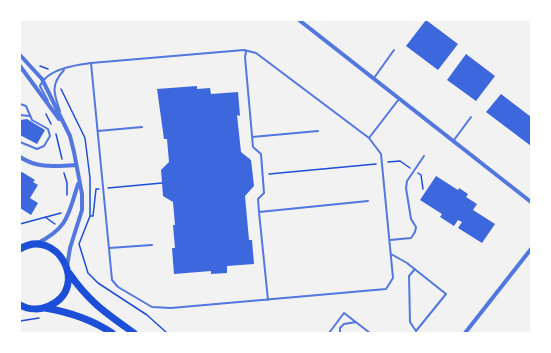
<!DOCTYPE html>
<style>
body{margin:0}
#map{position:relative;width:551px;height:353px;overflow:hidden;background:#f2f2f2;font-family:"Playfair Display",serif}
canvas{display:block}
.frame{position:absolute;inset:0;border:21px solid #fff;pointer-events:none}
</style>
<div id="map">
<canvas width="551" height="353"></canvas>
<div class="frame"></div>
</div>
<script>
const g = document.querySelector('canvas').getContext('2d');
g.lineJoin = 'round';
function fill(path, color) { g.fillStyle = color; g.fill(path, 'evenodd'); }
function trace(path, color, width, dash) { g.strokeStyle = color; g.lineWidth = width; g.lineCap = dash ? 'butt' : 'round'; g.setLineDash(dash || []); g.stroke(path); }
const building = new Path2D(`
 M426 20 458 44 438 70 406 46Z
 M466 54 495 76 476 101 447 80Z
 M197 86V89L210 88 211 94 238 92 240 116 237 115 241 152 251 160 254 186 245 196 249 240H252L254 264 227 266V273L211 274V271L174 274 172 248H175L173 225H175L173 202 163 196 161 170 169 162 167 139H164L157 89Z
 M501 94 531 117V146L486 112Z
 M27 119 45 130 37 144 20 135V120Z
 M22 172 35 180 33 182 38 185 30 198 38 203 31 215 20 208V173Z
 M436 176 458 190 459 188 468 194 466 197 477 204 473 210 495 224 482 243 458 228 462 222 458 220 454 226 440 217 442 214 420 200Z`);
const path = new Path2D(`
 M40 66 48 69
 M61 89 85 138 90 178V216L79 244 88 273 98 283 147 315 167 333
 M46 114 51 124
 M56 134 62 159
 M388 162 400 161 410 168
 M64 173 67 183V195
 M418 173 421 175 423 189
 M269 174 376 164
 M108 188 162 183
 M90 216H93L96 189H99
 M45 217 55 224
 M20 224 61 213
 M20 321 39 318`);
const service = new Path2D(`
 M246 51 245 57 253 147 261 154 264 193 258 199 259 212 268 300
 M374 78 394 50
 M48 101 40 86C47 69 75 65 91 63L244 50 256 53 369 138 381 154 393 278 386 289 171 308 152 307 118 287 112 280 91 63
 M20 104 26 106 32 120 48 129 50 136 44 146 37 149 20 142
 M60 111C54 94 50 85 64 70
 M20 115 29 116
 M98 131 142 127
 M252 137 318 131
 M369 138 399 99
 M454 140 471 117
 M259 212 368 201
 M390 240 411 238 415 232 416 227 411 219 406 188 407 181 424 156
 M109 248 152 245
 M391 254 407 263 446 294 416 331 410 322 409 276 415 269
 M329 333 344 313 370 333
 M340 333V328L344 324 356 322`);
const minor = new Path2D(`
 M299 20 531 202
 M20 55 42 79 70 136 74 152 82 194V210L70 248 67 267
 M20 66 59 119
 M20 157C38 169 56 166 76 165
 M36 244C68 228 68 216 78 184
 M465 333 531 249`);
const primary = new Path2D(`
 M20 249C57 226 91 288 49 306 40 310 29 310 20 305
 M69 273C89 302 106 313 134 333
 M45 308C69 312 91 319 112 333`);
fill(building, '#3d67dc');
trace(path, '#1d4ed8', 1.5);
trace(service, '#5277de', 2);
trace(minor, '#5277de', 4);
trace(primary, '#1d4ed8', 7);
</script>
